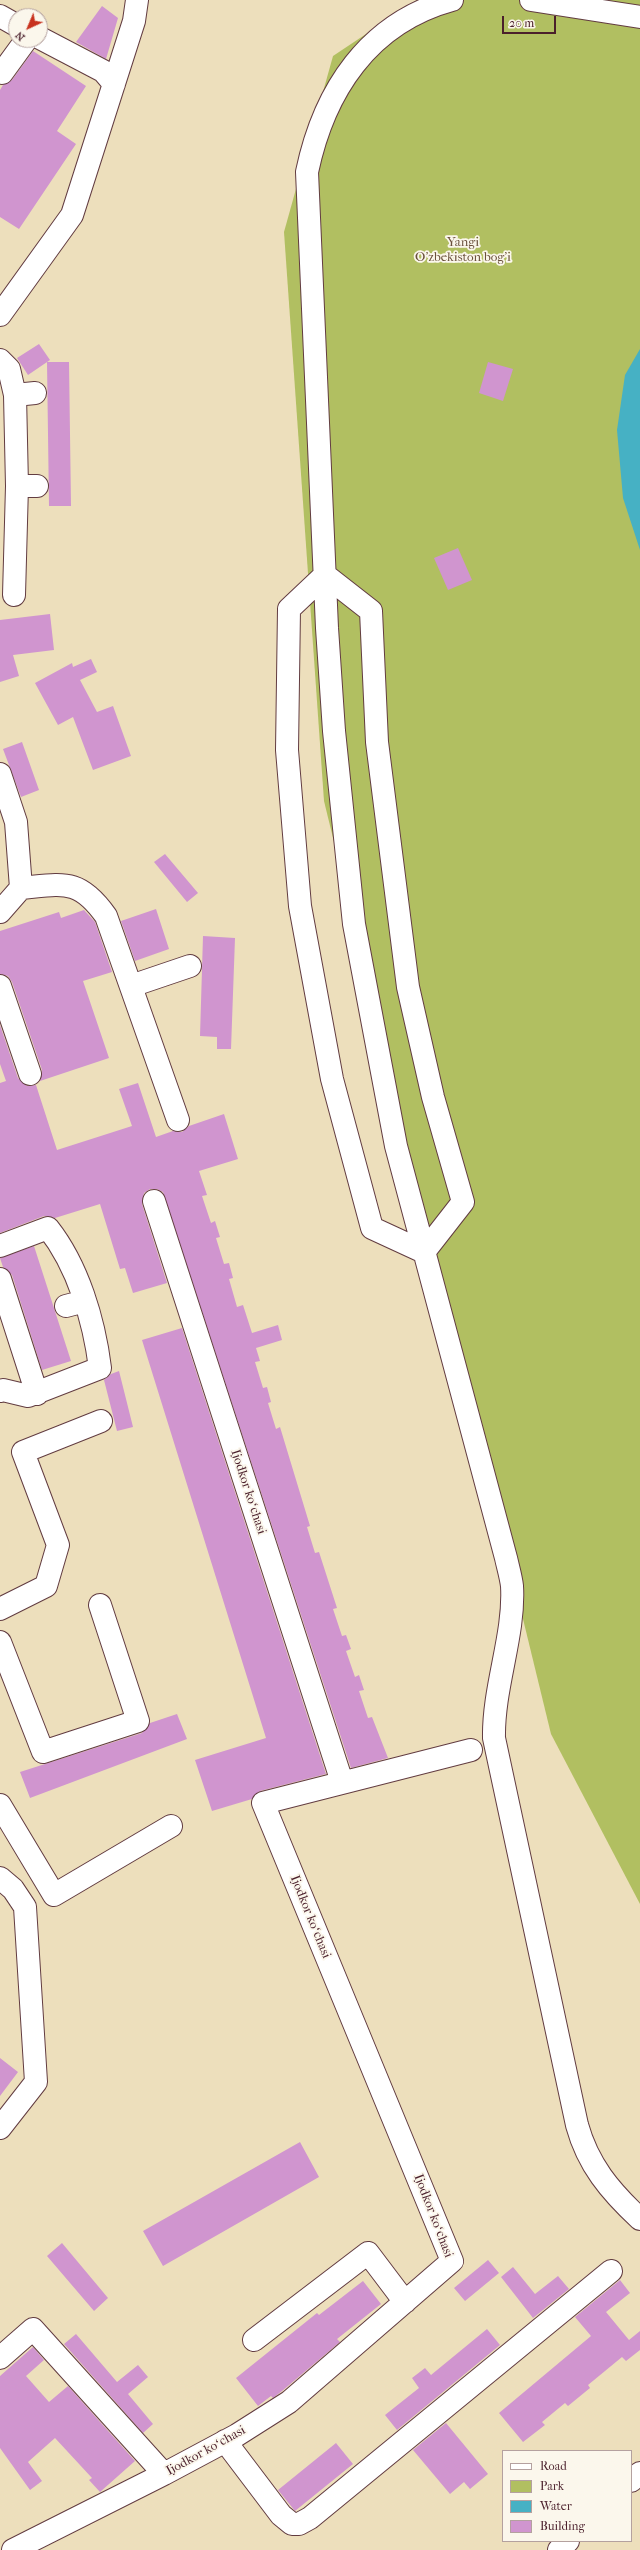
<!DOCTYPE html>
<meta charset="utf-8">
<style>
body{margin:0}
#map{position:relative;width:640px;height:2550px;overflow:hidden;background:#eddfbc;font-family:"IM FELL French Canon",serif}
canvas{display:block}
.legend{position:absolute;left:502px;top:2450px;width:130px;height:92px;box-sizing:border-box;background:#fbf7ec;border:1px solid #b4a19f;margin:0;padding:5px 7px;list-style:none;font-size:12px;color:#4a1f2b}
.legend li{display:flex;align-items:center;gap:8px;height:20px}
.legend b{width:20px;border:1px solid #b4a19f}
.north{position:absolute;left:8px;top:8px;width:40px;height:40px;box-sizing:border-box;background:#fbf7ec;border:1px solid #b4a19f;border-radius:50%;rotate:224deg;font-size:11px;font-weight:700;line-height:16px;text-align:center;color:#4a1f2b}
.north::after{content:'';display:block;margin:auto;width:14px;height:18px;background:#c8321e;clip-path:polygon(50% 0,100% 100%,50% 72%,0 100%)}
.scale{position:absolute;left:502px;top:16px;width:54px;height:18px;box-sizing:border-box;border:2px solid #4a1f2b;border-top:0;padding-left:5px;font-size:12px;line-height:14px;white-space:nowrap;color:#4a1f2b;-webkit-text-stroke:3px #fbf7ec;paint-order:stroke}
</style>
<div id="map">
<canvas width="640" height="2550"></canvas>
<ul class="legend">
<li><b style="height:5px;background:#fff"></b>Road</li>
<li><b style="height:11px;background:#b1bf61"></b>Park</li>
<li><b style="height:11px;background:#46b1c4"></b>Water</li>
<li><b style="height:11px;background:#d095cf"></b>Building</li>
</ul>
<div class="north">N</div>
<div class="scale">20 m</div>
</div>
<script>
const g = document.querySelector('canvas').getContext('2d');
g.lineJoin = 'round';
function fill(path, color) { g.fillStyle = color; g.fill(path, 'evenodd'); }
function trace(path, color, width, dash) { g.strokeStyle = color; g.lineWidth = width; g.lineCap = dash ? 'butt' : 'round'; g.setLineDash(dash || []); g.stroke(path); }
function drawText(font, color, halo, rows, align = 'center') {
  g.font = font + ' "IM FELL French Canon",serif'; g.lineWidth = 3.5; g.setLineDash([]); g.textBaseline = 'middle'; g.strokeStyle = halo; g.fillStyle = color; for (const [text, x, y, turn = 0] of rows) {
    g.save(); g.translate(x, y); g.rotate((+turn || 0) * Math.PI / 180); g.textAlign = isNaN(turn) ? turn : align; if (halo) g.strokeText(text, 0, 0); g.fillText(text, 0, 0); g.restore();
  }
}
const green = new Path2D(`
 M417 0H640V1904L551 1734 324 801 284 232 333 56Z`);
const water = new Path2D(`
 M640 349V550L623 498 617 430 625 375Z`);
const building = new Path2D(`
 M102 6 118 18 106 59 76 42Z
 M33 51 86 86 57 131 76 144 19 229 0 217V90L3 85 12 80Z
 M39 344 50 360 28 375 17 358Z
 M47 362H69L71 506H49Z
 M488 362 513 369 503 401 479 393Z
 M458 548 472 580 448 590 434 558Z
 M50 614 54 650 13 655 19 676 0 682V620Z
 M91 659 97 672 80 680 97 712 113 706 131 756 93 770 73 717 58 725 35 683 72 663 73 667Z
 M22 742 39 790 21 797 3 749Z
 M165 854 198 893 187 902 154 862Z
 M156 909 169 949 135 961 121 921Z
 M84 910 95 922 112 972 83 981 109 1058 40 1081 42 1070 12 982 8 976 0 974V931L59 912 61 918Z
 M203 936 235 938 231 1049H217V1037L200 1036Z
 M0 1025 18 1078 27 1086 36 1085 57 1150 132 1126 119 1089 138 1083 156 1137 173 1131 182 1132 189 1126 224 1114 238 1159 199 1171 207 1195 202 1196 211 1223 215 1221 220 1237 216 1238 224 1264 229 1263 233 1278 229 1279 237 1307 243 1305 252 1333 278 1325 282 1340 256 1348 260 1361 255 1362 263 1388 267 1387 271 1402 268 1403 276 1429 280 1427 310 1526 307 1527 315 1553 319 1552 337 1608 333 1609 342 1636 346 1635 351 1649 346 1651 355 1677 359 1675 364 1690 359 1691 368 1718 372 1717 388 1758 351 1768 163 1192 157 1189H150L144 1193 142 1204 167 1283 133 1293 125 1268 120 1269 100 1204 55 1218 44 1216 0 1233V1083L6 1081 0 1064Z
 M34 1246 71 1361 42 1370 12 1275 3 1267 0 1258Z
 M182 1328 326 1774 260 1791 252 1799 212 1811 195 1760 266 1738 142 1340Z
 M119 1371 133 1427 117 1431 104 1380 111 1374Z
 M177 1714 187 1739 30 1798 20 1772 142 1733 150 1723Z
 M0 2058 18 2072 0 2096Z
 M300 2142 319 2177 163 2266 143 2231Z
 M62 2243 108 2298 94 2311 47 2256Z
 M488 2260 499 2273 465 2301 454 2288Z
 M513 2267 535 2294 558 2276 569 2289 533 2318 501 2277Z
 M620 2280 630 2293 606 2312 629 2340 640 2331V2350L626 2361 622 2357 588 2385 590 2388 568 2406 565 2403 542 2422 545 2425 523 2442 499 2413 591 2336 575 2317Z
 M363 2281 381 2304 337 2339 340 2342 282 2391 273 2398 271 2396 258 2406 236 2378 317 2313 319 2315Z
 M487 2329 500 2345 397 2430 385 2415 419 2388 412 2378 425 2368 431 2375Z
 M76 2334 117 2382 138 2365 148 2377 128 2394 153 2424 143 2433 64 2344Z
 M33 2347 44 2360 26 2376 49 2402 68 2386 135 2461 100 2492 89 2480 92 2478 55 2438 28 2462 42 2481 30 2490 0 2448V2376Z
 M446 2423 488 2474 470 2489 464 2482 450 2494 413 2450Z
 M336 2443 353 2464 295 2511 278 2490Z`);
const minor = new Path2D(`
 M452 0C368 23 324 91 307 172L327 628 334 731 354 924 396 1146 506 1558C508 1567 511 1577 512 1586 515 1635 493 1687 494 1738L577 2125C588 2165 610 2191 640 2219
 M531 0 640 17
 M0 16 16 25
 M40 38 103 71 114 84
 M2 73 26 40
 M0 315 72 215 134 21 137 0
 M0 360 9 369 15 395 17 486 14 595
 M15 395 35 393
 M17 486H37
 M325 575 371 611 377 742 408 987 433 1097 463 1202 424 1252 372 1228 332 1079 300 906 287 750 289 609Z
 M0 774 16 822 21 888 0 912
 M21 888C64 884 79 878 106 916L178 1120
 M0 986 30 1074
 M131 986 190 966
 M154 1201 342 1782
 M0 1246 48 1228C78 1266 94 1320 100 1368L28 1396 3 1390 0 1391
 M0 1279 37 1394
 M66 1306 85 1301
 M0 1609 46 1586 58 1545 23 1452 101 1421
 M0 1642 43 1752 138 1721 100 1605
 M0 1805 54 1895 171 1826
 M0 1878 13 1889 25 1907 36 2082 0 2128
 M254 2340 368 2253 405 2302
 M0 2358 33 2329 164 2474
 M225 2441 281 2515 292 2524H299L310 2518 611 2271
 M631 2481 640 2473
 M13 2550 164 2474 237 2435 289 2402 452 2261 263 1803 471 1750
 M559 2550 568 2541`);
const parkNames = [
 ["Yangi",463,243],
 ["O'zbekiston bog'i",463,258]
];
const streetNames = [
 ["Ijodkor koʻchasi",248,1492,72],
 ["Ijodkor koʻchasi",310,1917,68],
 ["Ijodkor koʻchasi",433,2216,69],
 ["Ijodkor koʻchasi",206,2451,-29]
];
fill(green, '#b1bf61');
fill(water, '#46b1c4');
fill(building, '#d095cf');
trace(minor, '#623c41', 24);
trace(minor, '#fff', 22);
drawText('13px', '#694f3b', '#fbf7ec', parkNames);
drawText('13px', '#4a1f2b', '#fbf7ec', streetNames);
</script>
